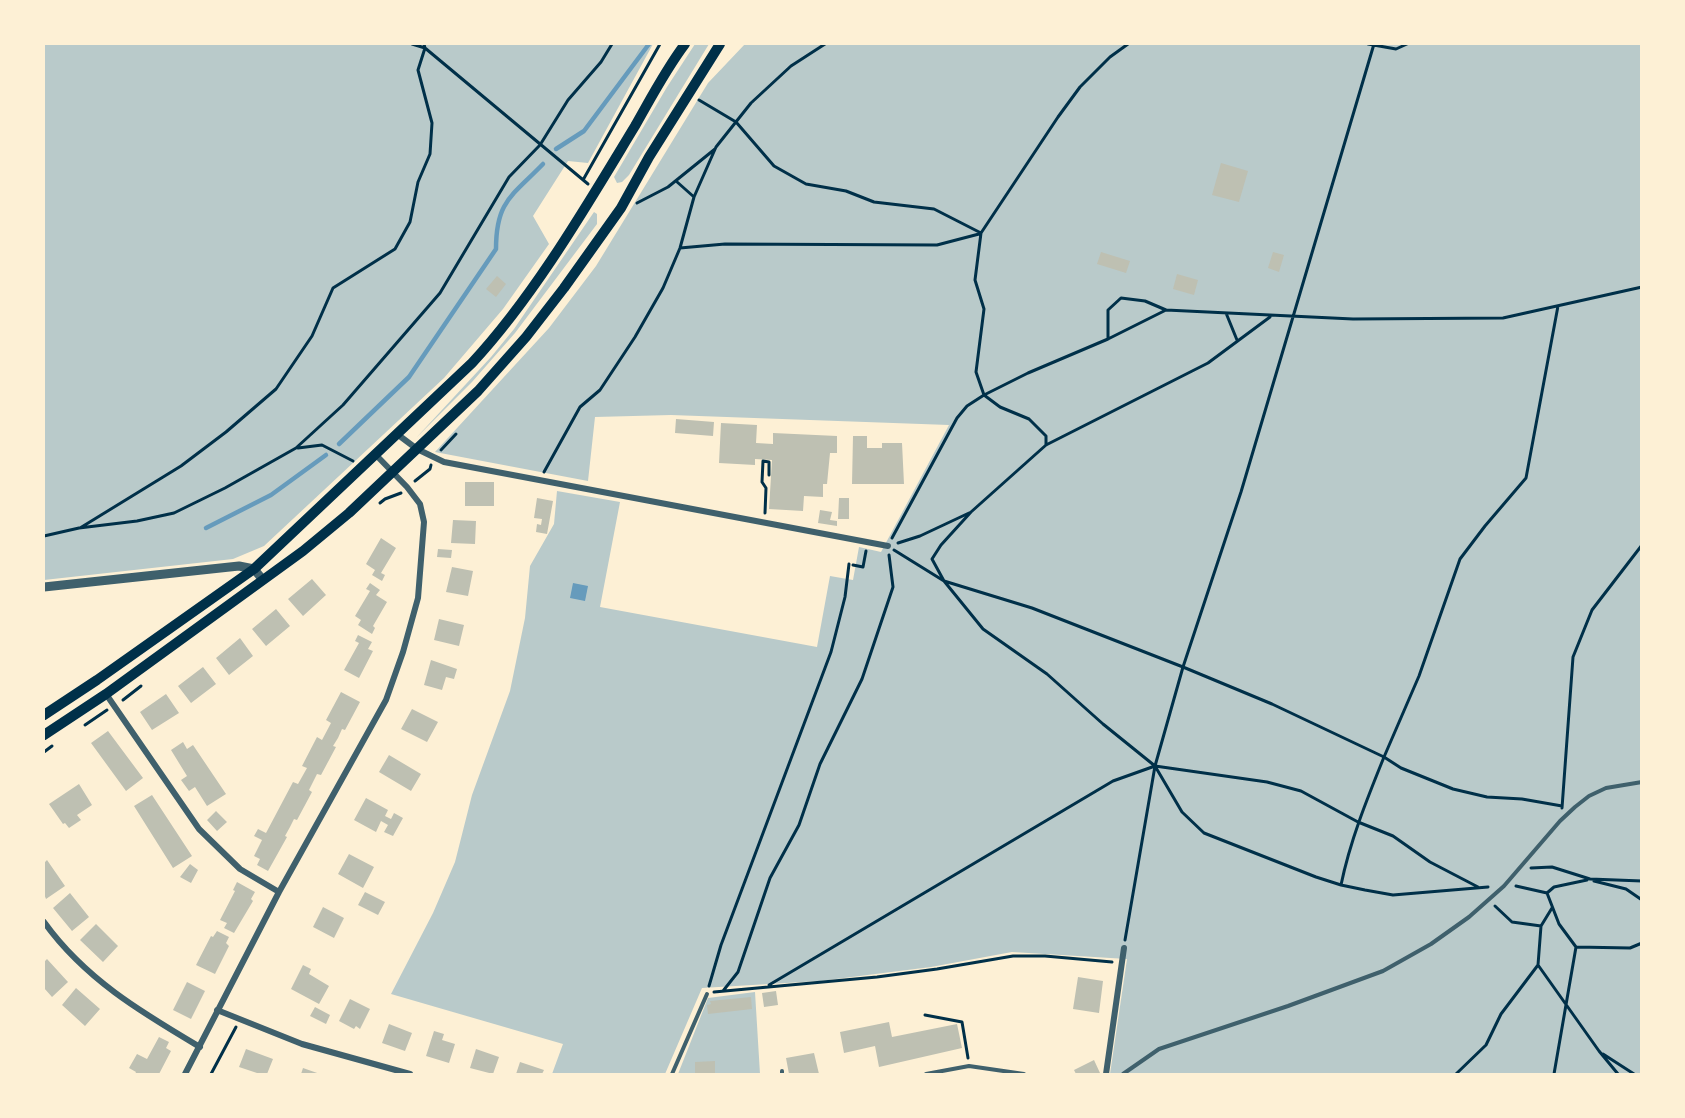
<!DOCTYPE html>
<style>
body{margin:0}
#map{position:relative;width:1685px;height:1118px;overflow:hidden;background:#fdf0d5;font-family:Poppins,sans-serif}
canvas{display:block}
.frame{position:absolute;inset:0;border:45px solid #fdf0d5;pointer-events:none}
</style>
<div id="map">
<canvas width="1685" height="1118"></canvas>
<div class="frame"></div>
</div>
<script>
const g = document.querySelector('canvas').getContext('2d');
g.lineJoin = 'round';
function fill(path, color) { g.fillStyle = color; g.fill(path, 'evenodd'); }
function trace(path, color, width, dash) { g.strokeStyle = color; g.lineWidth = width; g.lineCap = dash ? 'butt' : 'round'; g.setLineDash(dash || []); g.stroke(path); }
const green = new Path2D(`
 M44 44H653L588 163 568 161 533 216 549 244 503 309 444 378 264 546 233 559 44 580Z
 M695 44H709L629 175 622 182 617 183 614 177 667 87Z
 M745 44H1641V1074H1110L1127 959 1012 952 931 967 820 981 702 988 665 1074H552L563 1044 391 994 433 913 455 862 472 795 510 691 525 618 530 566 554 524 557 491 620 502 600 607 817 647 830 576 853 580 859 547 881 552 949 425 671 415 595 417 588 481 435 452 549 328 596 266 708 83Z
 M594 212 597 214V224L515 333 472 382 416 438 491 357 514 329Z
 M755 992 760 1074H678L708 998Z`);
const water = new Path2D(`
 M573 583 588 586 585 601 570 598Z`);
const stream = new Path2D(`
 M556 149 584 131 649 44
 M339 444 409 377 496 249C496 201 512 196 543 164
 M206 528 271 495 326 455`);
const building = new Path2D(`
 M1221 163 1248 171 1239 202 1212 195Z
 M1101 252 1130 261 1126 273 1097 264Z
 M1273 252 1284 255 1279 272 1268 268Z
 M1177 274 1198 280 1194 295 1173 289Z
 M497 276 506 284 496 297 486 289Z
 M676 419 714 422 713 436 675 433Z
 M721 423 757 425 756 443 773 444V433L837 436V453H830L827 484H823V497L804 496 803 511 769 509 772 460 755 459V465L719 463Z
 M853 436H867V448H882V443H902L904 484H852Z
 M465 482H494V506H465Z
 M537 498 553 501 547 534 536 532 537 524 541 525 542 519 534 518Z
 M839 498H849V519H838Z
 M820 510 832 512 830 520 837 521V526L818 523Z
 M453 520 476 521 475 544 451 543Z
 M381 538 396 548 381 573 385 575 382 581 372 575 375 570 366 564Z
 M438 549 452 550 451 558 437 557Z
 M452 567 473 571 468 596 446 592Z
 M312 579 326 595 303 616 288 599Z
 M370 583 380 590 376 595 387 602 373 626 375 628 372 634 358 625 361 620 355 616 370 591 366 589Z
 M276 609 290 626 266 646 252 629Z
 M439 619 464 625 459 646 434 640Z
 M358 635 372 642 368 649 373 651 359 678 344 670 359 643 355 641Z
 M240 638 253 656 229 675 216 658Z
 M431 660 457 669 454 679 446 677 442 690 424 685Z
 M203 667 216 684 191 703 178 686Z
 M341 692 360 702 345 730 342 729 338 738 333 746 336 747 321 775 317 774 309 790 312 792 297 820 294 819 290 827 285 836 287 837 268 871 257 865 260 859 254 856 262 840 254 836 258 829 266 833 293 782 298 784 307 768 302 766 317 737 322 740 331 723 326 720Z
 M166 694 179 713 152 730 140 712Z
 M412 709 438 722 427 742 401 729Z
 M108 731 143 778 126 791 91 743Z
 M183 742 187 749 193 745 226 794 207 806 195 787 189 791 181 780 187 776 171 750Z
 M389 755 421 774 411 791 379 772Z
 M79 784 92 805 77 815 81 820 69 828 65 823 63 824 49 804Z
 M152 795 192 856 173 868 134 806Z
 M366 798 388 810 385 816 391 819 394 813 403 818 393 836 384 832 388 825 381 821 376 832 354 820Z
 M216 811 227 822 217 831 207 820Z
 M349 854 374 867 363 888 338 874Z
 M47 860 65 886 46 899 44 894V863Z
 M190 864 198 870 191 883 180 877Z
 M237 882 255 892 251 899 253 901 234 933 224 928 227 923 220 920 235 891 233 890Z
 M365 892 385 902 378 915 358 905Z
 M70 893 89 917 72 931 53 908Z
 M323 907 344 918 334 938 313 927Z
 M96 924 118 946 103 962 80 940Z
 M217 931 229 937 226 943 229 946 215 974 196 965 211 936 213 937Z
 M47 959 68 982 52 997 44 988V962Z
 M303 965 311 969 309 974 329 986 319 1004 291 989Z
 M1078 977 1103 981 1099 1013 1073 1009Z
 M187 982 205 991 191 1019 173 1010Z
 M76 988 100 1009 85 1026 62 1005Z
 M776 991 778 1005 764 1007 762 993Z
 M751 997 752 1009 708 1014 707 1005 711 1004 710 1001Z
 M350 999 370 1009 360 1029 356 1026 354 1029 339 1021Z
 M315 1007 330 1015 326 1024 310 1016Z
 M889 1022 892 1037 957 1024 962 1048 879 1067 875 1046 844 1053 840 1032Z
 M389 1024 412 1033 405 1051 382 1043Z
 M434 1031 444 1034 442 1040 455 1044 449 1063 426 1056Z
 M159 1037 169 1042 166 1048 171 1051 159 1074H135L136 1072 129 1068 137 1054 147 1059Z
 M246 1049 273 1059 267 1074H260L239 1067Z
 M476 1049 499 1057 493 1074 470 1068Z
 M814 1053 819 1074H789L786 1058Z
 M1094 1060 1100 1073 1076 1074 1074 1070Z
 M715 1061V1074H695V1062Z
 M520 1062 544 1070 542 1074H516Z
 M303 1068 320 1074H301Z`);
const path = new Path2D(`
 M412 44 425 48 588 184
 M1368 44 1396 49 1407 44
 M699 100 736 122 774 166 806 184 846 191 874 202 934 209 981 233
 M583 180 660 44
 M676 181 694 197
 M637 203 668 187 715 149
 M680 248 725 244 937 245 979 234
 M1226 313 1237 340
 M1270 317 1208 363 1046 445 971 512 941 545 932 559 944 581 983 629 1047 674 1103 724 1155 766 1182 812 1204 833 1316 877 1341 885 1365 890 1393 895 1488 887
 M1108 339V310L1121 298 1145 301 1166 310
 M1046 445V436L1029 419 1000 407 984 395 976 372 984 309 975 280 981 233 1058 117 1080 87 1110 57 1128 44
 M298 448 322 445 353 461
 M441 450 456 434
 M544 472 580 407 600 390 635 337 663 288 680 248 694 197 716 147 751 103 791 66 825 44
 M415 481 430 469 431 465
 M380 503 385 499 401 493
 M765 513 766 488 762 482 763 461 769 462V475
 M80 528 181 466 226 432 276 389 312 336 333 288 395 249 410 222 418 182 430 154 432 123 418 70 425 48 424 44
 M44 536 79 528 137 521 174 513 225 488 296 448 343 405 440 293 509 177 540 145 568 100 601 62 612 44
 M892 538 957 418 967 406 984 395 1028 373 1108 339 1166 310 1353 319 1503 318 1642 287
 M898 543 920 536 969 513
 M894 550 944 581 1032 608 1183 667 1272 704 1384 757 1419 676 1460 559 1485 526 1526 478 1558 306
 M853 565 863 567 866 551
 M123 700 141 686
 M85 725 107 710
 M44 752 52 746
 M1562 808 1573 657 1592 610 1642 545
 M1531 868 1552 867 1590 879 1642 881
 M1594 881 1626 889 1642 900
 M1341 885C1350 841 1367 799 1384 757L1401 768 1453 789 1487 797 1522 799 1562 806
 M1516 886 1547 893 1559 924 1576 947 1630 948 1642 943
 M1547 893 1554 887 1587 880
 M1495 906 1512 922 1541 926
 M1125 940 1155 766 1183 667 1241 492 1374 44
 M1538 965 1599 1051 1618 1074
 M769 985 1113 781 1155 766 1267 782 1301 791 1358 822 1393 836 1430 862 1478 887
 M709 986 721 945 831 652 845 597 849 564
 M723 991 738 972 770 878 799 825 820 764 862 679 893 587 889 555
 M714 992 877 977 937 969 1013 956H1045L1112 962
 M925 1015 962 1022 968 1058
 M1603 1054 1634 1074
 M211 1074 236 1027
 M1456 1074 1486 1045 1501 1014 1538 965 1541 926 1552 908
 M1554 1074 1576 947`);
const service = new Path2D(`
 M782 1071V1074
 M672 1074 707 994
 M926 1074 969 1066 1024 1074
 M1123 1074 1159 1049 1288 1006 1383 971 1431 944 1469 917 1504 886 1560 821 1575 807 1589 796 1606 788 1642 782`);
const minor = new Path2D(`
 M397 434 417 449 444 462 888 546
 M106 694 199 829 240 869 279 892
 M44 922C85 979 141 1012 200 1047
 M217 1010 302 1044 410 1074
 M185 1074 279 892 386 700 403 652 418 598 424 522 420 504 407 487 375 454
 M1106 1074 1124 948`);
const tertiary = new Path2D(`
 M44 587 239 566 254 569 263 580`);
const secondary = new Path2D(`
 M44 715 97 680 254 569 472 363C535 295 587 205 635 126 651 98 666 69 685 44
 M44 735 106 694 303 551 349 513 478 391 526 337 564 288 621 208 649 157 720 44`);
fill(green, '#b9caca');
fill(water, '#669bbc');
trace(stream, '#669bbc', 4.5);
fill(building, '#bec0b2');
trace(path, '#003049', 3);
trace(service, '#3f606c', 4);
trace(minor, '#3f606c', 6);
trace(tertiary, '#3f606c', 9);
trace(secondary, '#003049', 10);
</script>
